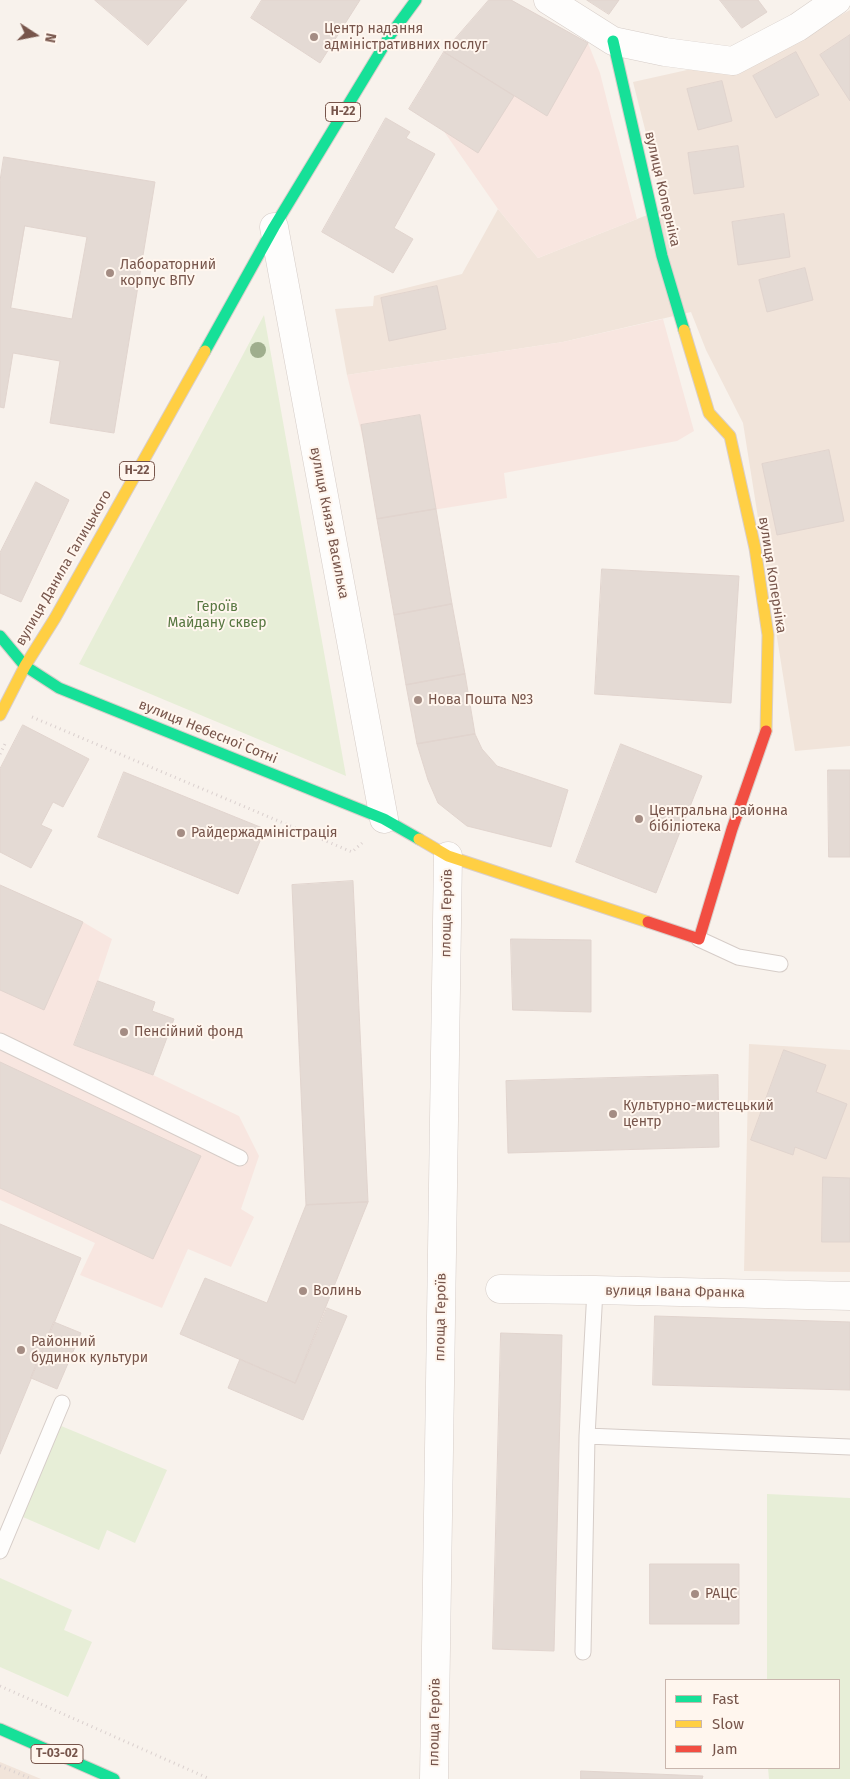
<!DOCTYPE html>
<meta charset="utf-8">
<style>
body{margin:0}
#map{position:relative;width:850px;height:1779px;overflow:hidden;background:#f8f2ec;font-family:"Fira Sans",sans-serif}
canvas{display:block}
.legend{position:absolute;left:665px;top:1679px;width:175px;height:90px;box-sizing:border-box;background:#fff6ee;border:1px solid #c9b6ad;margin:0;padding:6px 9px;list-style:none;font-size:15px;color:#77554b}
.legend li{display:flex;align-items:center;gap:10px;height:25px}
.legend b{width:25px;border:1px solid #c9b6ad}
.north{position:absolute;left:10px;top:10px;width:50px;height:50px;-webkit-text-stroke:4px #fff6ee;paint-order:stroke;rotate:101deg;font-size:14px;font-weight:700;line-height:20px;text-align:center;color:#77554b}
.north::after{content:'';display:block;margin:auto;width:18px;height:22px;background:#77554b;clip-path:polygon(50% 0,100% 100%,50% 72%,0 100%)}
</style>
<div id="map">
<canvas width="850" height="1779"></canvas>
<ul class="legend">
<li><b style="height:6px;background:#16e098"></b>Fast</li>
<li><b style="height:6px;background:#ffcf43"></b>Slow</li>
<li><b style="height:6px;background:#f24e42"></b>Jam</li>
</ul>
<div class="north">N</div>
</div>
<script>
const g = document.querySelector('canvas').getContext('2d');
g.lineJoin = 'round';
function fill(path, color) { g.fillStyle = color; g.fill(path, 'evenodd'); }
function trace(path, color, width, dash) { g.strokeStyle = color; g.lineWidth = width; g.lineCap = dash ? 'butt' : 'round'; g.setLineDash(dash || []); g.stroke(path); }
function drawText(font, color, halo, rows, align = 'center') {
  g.font = font + ' "Fira Sans",sans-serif'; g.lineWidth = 4; g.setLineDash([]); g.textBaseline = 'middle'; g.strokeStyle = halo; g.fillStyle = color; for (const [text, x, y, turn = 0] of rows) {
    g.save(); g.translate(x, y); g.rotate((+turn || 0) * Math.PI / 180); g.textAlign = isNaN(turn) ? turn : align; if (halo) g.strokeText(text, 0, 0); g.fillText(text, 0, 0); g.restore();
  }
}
const residential = new Path2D(`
 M850 10V746L795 751 743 423 706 350 691 312 563 342 347 375 335 309 373 306 374 296 462 274 498 209 538 258 665 208 633 82 687 70H727L752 66Z
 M749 1044 850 1050V1272L744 1271Z
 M0 1762 41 1779H0Z`);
const commercial = new Path2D(`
 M511 0 588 43 600 73 637 219 538 258 498 209 443 130 409 109 444 52Z
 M663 319 694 431 677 441 504 473 507 498 377 519 364 443 347 375 563 342Z
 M0 885 83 922 112 939 98 981 74 1045 153 1075 239 1116 259 1156 241 1209 254 1217 231 1267 188 1249 162 1308 80 1275 95 1243 0 1200Z`);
const green = new Path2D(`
 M264 315 346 776 79 664Z
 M54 1423 167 1470 135 1543 107 1530 99 1550 16 1514Z
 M767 1494 850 1498V1779H769L768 1768H839V1680H767Z
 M0 1578 72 1610 64 1630 92 1642 68 1697 0 1667Z`);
const building = new Path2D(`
 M95 0H187L148 45Z
 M262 0H360L320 63 251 18Z
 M489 0H511L588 43 547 116 444 52Z
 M587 0H619L609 14Z
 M720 0H758L767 12 742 28Z
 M850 35V101L820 55Z
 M444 52 514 96 478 153 409 109Z
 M796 52 819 95 776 118 753 76Z
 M722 81 732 121 698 130 687 89Z
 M386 118 410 132 406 138 435 154 394 228 413 239 393 273 322 232Z
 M738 146 744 187 694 194 688 153Z
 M4 157 155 182 114 433 50 423 60 361 13 353 4 408 0 407V181ZM25 226 87 237 72 319 11 308Z
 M784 214 790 257 738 265 732 222Z
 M805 268 813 300 767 312 759 280Z
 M437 286 446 329 389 341 381 298Z
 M420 415 436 509 377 519 361 425Z
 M829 450 844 521 777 535 762 464Z
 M36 482 69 500 21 602 0 593V553Z
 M436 509 452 604 394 615 377 519Z
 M602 569 739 576 731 703 595 694Z
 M452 604 465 674 406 685 394 615Z
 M465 674 475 734 417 744 406 685Z
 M23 725 89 759 63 807 53 802 41 825 52 830 31 868 0 852V769Z
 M475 734 482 749 497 766 568 790 551 847 467 826 438 803 428 780 417 744Z
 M621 744 702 776 656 893 576 862Z
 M828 770H850V857H829Z
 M124 772 265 829 238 894 98 837Z
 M353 881 368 1202 306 1205 292 885Z
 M0 885 83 922 44 1010 0 990Z
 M511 939 591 940V1012L513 1010Z
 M98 981 155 1002 152 1011 174 1019 153 1075 74 1045Z
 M784 1050 826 1065 816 1092 847 1104 826 1159 795 1147 793 1155 751 1140Z
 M0 1062 201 1156 153 1259 0 1188Z
 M718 1075 719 1147 508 1153 506 1081Z
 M823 1177 850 1178V1242H822Z
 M368 1202 295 1383 180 1334 205 1278 267 1303 306 1205Z
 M0 1224 81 1258 0 1454Z
 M327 1308 347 1316 303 1420 228 1388 240 1359 295 1383Z
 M655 1316 850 1322V1390L653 1385Z
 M54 1322 81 1333 57 1389 31 1378Z
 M501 1333 562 1335 554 1651 493 1649Z
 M650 1564H739V1624H650Z
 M581 1771 703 1776 702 1779H581Z`);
const path = new Path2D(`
 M32 717 352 852 362 843
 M0 754 5 744
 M0 1686 210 1779
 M0 1766 32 1779`);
const lane = new Path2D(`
 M699 939 738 957 780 964
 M0 1041 240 1158
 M587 1436 850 1447
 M0 1551 62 1403
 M583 1652 587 1436 595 1290`);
const street = new Path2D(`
 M548 0 613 41 665 52 733 61 798 27 837 0
 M274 227 384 819
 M500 1289 595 1290 850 1296
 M434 1779 448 856`);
const fast = new Path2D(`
 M613 41 662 256 684 330
 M205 351 274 227 391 34 416 0
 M0 636 25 666 59 688 384 819 419 839
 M0 1729 114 1779`);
const slow = new Path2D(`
 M684 330 709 413 730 436 755 548 768 635 766 731
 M0 715 25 666 55 618 205 351
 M419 839 448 856 648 922`);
const jam = new Path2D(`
 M648 922 699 939 732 829 766 731`);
const trees = [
 [258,350]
];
const markers = [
 [314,37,5,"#a48c83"],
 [110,273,5,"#a48c83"],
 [418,700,5,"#a48c83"],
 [639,819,5,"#a48c83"],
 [181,833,5,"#a48c83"],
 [124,1032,5,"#a48c83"],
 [613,1114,5,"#a48c83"],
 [303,1291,5,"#a48c83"],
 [21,1350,5,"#a48c83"],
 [695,1594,5,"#a48c83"]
];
const shields = [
 [343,112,35],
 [137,471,35],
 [57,1754,52]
];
const shieldNames = [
 ["Н-22",343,112],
 ["Н-22",137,471],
 ["Т-03-02",57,1754]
];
const poiNames = [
 ["Центр надання",324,29],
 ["адміністративних послуг",324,45],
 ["Лабораторний",120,265],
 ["корпус ВПУ",120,281],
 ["Нова Пошта №3",428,700],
 ["Центральна районна",649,811],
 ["бібіліотека",649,827],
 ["Райдержадміністрація",191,833],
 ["Пенсійний фонд",134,1032],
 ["Культурно-мистецький",623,1106],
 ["центр",623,1122],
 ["Волинь",313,1291],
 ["Районний",31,1342],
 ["будинок культури",31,1358],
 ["РАЦС",705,1594]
];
const streetNames = [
 ["вулиця Коперніка",662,189,77],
 ["вулиця Князя Василька",329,523,79],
 ["вулиця Данила Галицького",64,568,-60],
 ["вулиця Коперніка",772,575,81],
 ["вулиця Небесної Сотні",208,732,22],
 ["площа Героїв",447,913,-89],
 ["вулиця Івана Франка",675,1292,1],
 ["площа Героїв",441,1317,-89],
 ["площа Героїв",435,1722,-89]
];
const parkNames = [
 ["Героїв",217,607],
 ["Майдану сквер",217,623]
];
fill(residential, '#f1e4da');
fill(commercial, '#f8e6e0');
fill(green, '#e7eed7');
fill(building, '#e4dad4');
trace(building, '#e1d4ce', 1);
trace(lane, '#d6cdc8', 17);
trace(street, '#d6cdc8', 29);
trace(fast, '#d9ceca', 13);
trace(slow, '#d9ceca', 13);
trace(jam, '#d9ceca', 13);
trace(path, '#dad0ce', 3, [1, 4]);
trace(lane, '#fefdfc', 15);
trace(street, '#fefdfc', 28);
trace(fast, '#16e098', 11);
trace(slow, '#ffcf43', 11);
trace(jam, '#f24e42', 11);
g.fillStyle = '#9fae8d';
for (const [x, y] of trees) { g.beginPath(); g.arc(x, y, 8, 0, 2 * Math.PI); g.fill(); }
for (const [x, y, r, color] of markers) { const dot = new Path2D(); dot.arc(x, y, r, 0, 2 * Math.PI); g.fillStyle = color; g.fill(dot); trace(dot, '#fff6ee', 2); }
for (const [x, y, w] of shields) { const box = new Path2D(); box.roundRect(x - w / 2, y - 9.5, w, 19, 4); g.fillStyle = '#fff6ee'; g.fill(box); trace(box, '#77554b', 1); }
drawText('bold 12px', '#77554b', null, shieldNames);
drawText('14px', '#77554b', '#fff6ee', poiNames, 'left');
drawText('14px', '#77554b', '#fff6ee', streetNames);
drawText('14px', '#577740', '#fff6ee', parkNames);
</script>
